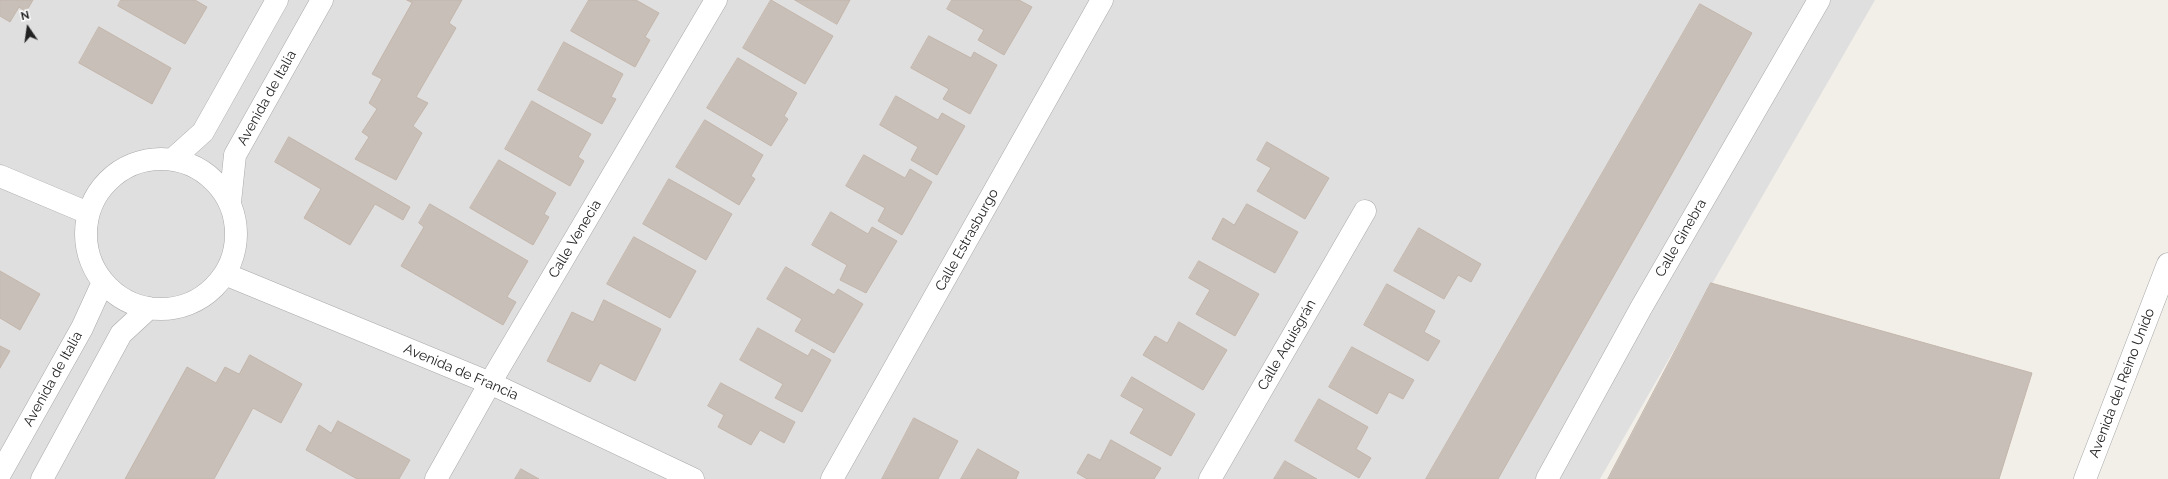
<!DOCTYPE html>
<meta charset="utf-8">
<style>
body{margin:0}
#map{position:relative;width:2168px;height:479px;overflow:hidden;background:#f2efe9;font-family:Raleway,sans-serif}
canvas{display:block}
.north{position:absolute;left:8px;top:8px;width:40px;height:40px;-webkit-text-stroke:3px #fff;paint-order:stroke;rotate:347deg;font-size:11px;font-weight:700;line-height:16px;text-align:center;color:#222}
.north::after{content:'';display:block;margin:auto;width:14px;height:18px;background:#222;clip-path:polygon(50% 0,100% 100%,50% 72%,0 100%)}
</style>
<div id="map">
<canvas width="2168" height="479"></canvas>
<div class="north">N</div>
</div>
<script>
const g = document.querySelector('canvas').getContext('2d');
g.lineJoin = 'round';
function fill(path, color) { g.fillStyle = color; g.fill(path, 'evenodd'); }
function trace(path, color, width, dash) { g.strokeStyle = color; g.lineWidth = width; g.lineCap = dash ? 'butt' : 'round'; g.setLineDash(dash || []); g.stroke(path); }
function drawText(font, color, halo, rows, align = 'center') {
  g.font = font + ' Raleway,sans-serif'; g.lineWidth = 3.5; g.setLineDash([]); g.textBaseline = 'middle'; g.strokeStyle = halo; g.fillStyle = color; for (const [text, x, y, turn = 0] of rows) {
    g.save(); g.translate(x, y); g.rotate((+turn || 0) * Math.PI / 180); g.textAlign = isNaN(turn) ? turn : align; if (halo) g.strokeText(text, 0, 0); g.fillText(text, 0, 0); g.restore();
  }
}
const residential = new Path2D(`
 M0 0H1875L1600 479H0Z`);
const building = new Path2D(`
 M0 0H33L26 12 19 7 10 22 0 16Z
 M121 0H195L207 7 185 44 118 6Z
 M407 0H462L449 23 456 28 416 97 428 103 413 126 422 133 396 180 355 159 369 137 362 132 377 109 369 103 382 79 372 74 412 3Z
 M589 0H636L659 13 645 37 650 40 635 67 571 31Z
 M771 0 833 36 805 84 743 48Z
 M795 0H850L837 24Z
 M952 0H1019L1032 7 1004 55 978 40 984 30 947 9Z
 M1700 4 1752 33 1498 479H1426Z
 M99 27 171 68 152 104 79 63Z
 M929 36 971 58 974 52 997 65 970 114 943 99 949 89 911 68Z
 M564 42 623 74 611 97 616 99 602 124 538 90Z
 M738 58 797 93 784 116 788 119 771 146 707 108Z
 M896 96 938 120 942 113 965 126 937 175 911 160 918 147 880 125Z
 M532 101 591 134 578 157 584 161 570 186 505 149Z
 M705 120 763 155 751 176 755 179 739 205 676 167Z
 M289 137 410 207 403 220 375 204 350 245 304 218 321 189 275 162Z
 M1267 142 1329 178 1305 219 1257 191 1271 168 1257 160Z
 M864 155 905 178 910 169 932 182 902 235 878 221 885 208 846 186Z
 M499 160 556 193 544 214 549 217 533 245 470 208Z
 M669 179 732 214 706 260 643 224Z
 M430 204 528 261 507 297 516 302 503 325 401 266 424 227 419 223Z
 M1247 204 1298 232 1275 273 1212 239 1223 218 1234 225Z
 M831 212 868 234 872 227 897 241 866 293 840 280 847 265 812 245Z
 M1419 228 1481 264 1471 282 1458 275 1444 299 1394 271Z
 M634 237 696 271 670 318 607 284Z
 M1199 261 1259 294 1235 336 1196 314 1210 290 1189 278Z
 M786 267 834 295 838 289 863 304 834 353 795 331 802 319 767 299Z
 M0 271 40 294 20 330 0 318Z
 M1711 283 2032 373 1999 479H1608Z
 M1387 284 1435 311 1424 332 1440 341 1428 361 1364 325Z
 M604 300 661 329 635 381 600 363 590 382 547 361 572 312 593 322Z
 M1179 322 1227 350 1203 390 1143 355 1155 336 1167 343Z
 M758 328 808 356 812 349 831 360 802 412 775 398 783 384 740 360Z
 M0 346 10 351 0 368Z
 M1352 347 1414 380 1403 399 1389 392 1377 414 1329 387Z
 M250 355 302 384 281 423 253 408 214 479H125L187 367 216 383 225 367 239 374Z
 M1132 377 1195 414 1171 456 1130 433 1144 409 1121 396Z
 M721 383 795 422 784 443 760 430 751 445 718 427 724 415 708 406Z
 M1319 399 1368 427 1356 449 1371 458 1359 478 1295 441Z
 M914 418 958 441 938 479H882Z
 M338 421 410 460 399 479H357L306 450 319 425 331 433Z
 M1111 440 1161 468 1154 479H1087L1077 473 1088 454 1100 460Z
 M978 449 1019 472 1016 479H961Z
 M1285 461 1317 479H1274Z
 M521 469 539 479H515Z`);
const minor = new Path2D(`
 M86 234a75 75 0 1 1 150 0a75 75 0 1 1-150 0Z
 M173 159 203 132 277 0
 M0 176 88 213
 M230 202 235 155 322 0
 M225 274 490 383 693 479
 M0 474 82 328 103 282
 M42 479 121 334 149 308
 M436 479 490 383 716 0
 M832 479 1102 0
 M1210 479 1365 211
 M1547 479 1641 308 1819 0
 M2085 479 2168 264`);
const streetNames = [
 ["Avenida de Italia",267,98,-61],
 ["Calle Ginebra",1681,238,-60],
 ["Calle Venecia",575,239,-59],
 ["Calle Estrasburgo",967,240,-61],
 ["Calle Aquisgrán",1287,345,-60],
 ["Avenida de Francia",461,372,23],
 ["Avenida de Italia",53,379,-61],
 ["Avenida del Reino Unido",2122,383,-69]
];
fill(residential, '#e0dfdf');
fill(building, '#c7bfb8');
trace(building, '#c4b6ab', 1);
trace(minor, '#a9a9a9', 23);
trace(minor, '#fff', 22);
drawText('14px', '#222', '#fff', streetNames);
</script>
